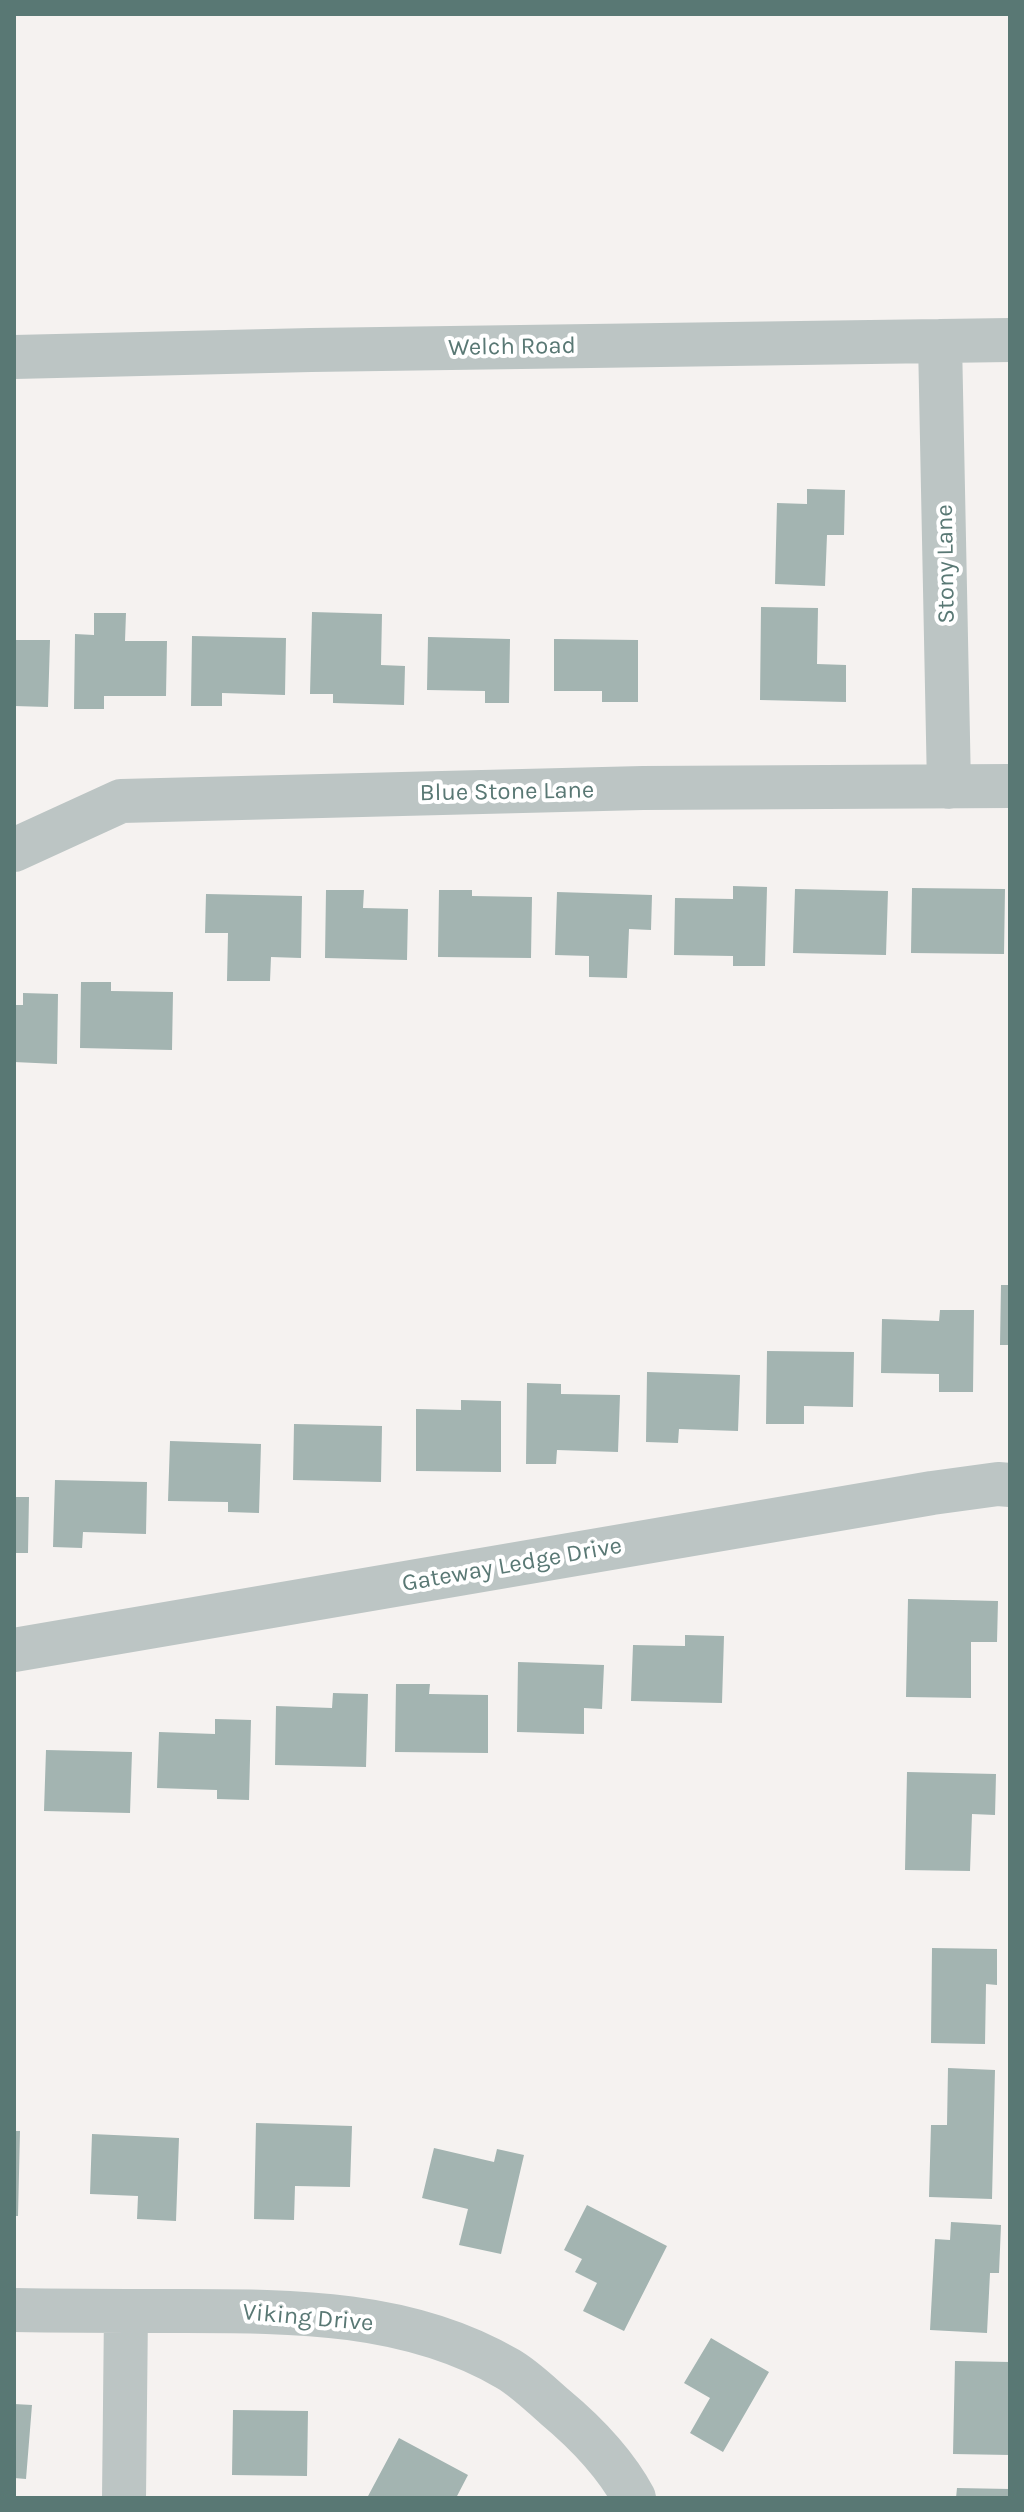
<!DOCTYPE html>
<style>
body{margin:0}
#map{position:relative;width:1024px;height:2512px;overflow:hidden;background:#f5f2f0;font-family:Karla,sans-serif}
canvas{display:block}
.frame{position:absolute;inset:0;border:16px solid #597874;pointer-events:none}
</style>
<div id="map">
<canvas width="1024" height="2512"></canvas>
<div class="frame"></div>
</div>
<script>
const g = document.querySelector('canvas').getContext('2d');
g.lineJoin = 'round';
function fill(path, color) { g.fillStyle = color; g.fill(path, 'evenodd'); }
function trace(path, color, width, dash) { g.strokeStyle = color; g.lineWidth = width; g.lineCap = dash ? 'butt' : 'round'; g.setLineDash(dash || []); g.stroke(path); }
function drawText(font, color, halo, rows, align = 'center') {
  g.font = font + ' Karla,sans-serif'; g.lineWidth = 8; g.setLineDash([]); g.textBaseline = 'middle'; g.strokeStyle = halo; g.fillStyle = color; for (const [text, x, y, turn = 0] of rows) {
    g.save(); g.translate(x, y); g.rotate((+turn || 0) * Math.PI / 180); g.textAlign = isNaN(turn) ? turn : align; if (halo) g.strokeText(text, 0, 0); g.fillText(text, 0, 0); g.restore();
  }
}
const building = new Path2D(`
 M807 489 845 490 844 535H827L825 586 775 584 777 503 807 504Z
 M761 607 818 608 817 664 846 665V702L760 700Z
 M312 612 382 614 381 665 405 666 404 705 333 703V694H310Z
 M94 613H126L125 641H167L166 696H104V709H74L75 634 94 635Z
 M192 636 286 638 285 695 222 693V706H191Z
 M428 637 510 639 509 703H485V691L427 690Z
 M554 639 638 640V702H602V691H554Z
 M14 640H50L48 707 14 706Z
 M733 886 767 887 765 966H733V956L674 955 675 898 733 899Z
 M912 888 1005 889 1004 954 911 953Z
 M795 889 888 891 886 955 793 953Z
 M326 890H364L363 908 408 909 407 960 325 958Z
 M439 890H472V896L532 897 531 958 438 957Z
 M557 892 652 895 651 930 629 929 627 978 589 977V956L555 955Z
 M206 894 302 896 301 958 271 957 270 981H227L228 933H205Z
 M81 982H111V991L173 992 172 1050 80 1048Z
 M23 993 58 994 57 1064 14 1062V1005H23Z
 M1001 1285H1010V1345H1000Z
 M940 1310H974L973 1392H939V1374L881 1373 882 1319 939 1321Z
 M767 1351 854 1352 853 1407 804 1406V1424H766Z
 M647 1372 740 1375 738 1431 679 1429 678 1443 646 1442Z
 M527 1383 561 1384V1394L620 1395 618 1452 557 1450 556 1464H526Z
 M461 1400 501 1401V1472L416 1471V1409L461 1410Z
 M294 1424 382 1426 381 1482 293 1480Z
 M170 1441 261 1444 259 1513 228 1512V1502L168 1501Z
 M55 1480 147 1482 146 1534 83 1532 82 1548 53 1547Z
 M14 1497H29L28 1553H14Z
 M908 1599 998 1601 997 1642H971V1698L906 1697Z
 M685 1635 724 1636 722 1703 631 1701 633 1645 685 1646Z
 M518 1662 604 1665 602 1709 584 1708V1734L517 1732Z
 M396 1684H430L429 1694 488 1695V1753L395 1752Z
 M333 1693 368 1694 366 1767 275 1765 276 1706 332 1708Z
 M215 1719 251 1720 249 1800 217 1799V1790L157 1788 159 1732 215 1734Z
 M46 1750 132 1752 130 1813 44 1811Z
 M907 1772 996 1774 995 1815 972 1814 970 1871 905 1870Z
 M932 1948 997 1949V1985L986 1984 985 2044 931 2043Z
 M948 2068 995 2070 992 2199 929 2197 931 2125H947Z
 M256 2123 352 2126 350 2187 295 2186 294 2220 254 2219Z
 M14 2131H20L18 2216H14Z
 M92 2134 179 2138 176 2221 137 2219 138 2196 90 2194Z
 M434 2148 494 2162 497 2149 524 2155 501 2254 459 2245 468 2209 422 2198Z
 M587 2205 667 2246 624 2331 583 2311 597 2283 575 2272 582 2259 564 2250Z
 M951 2222 1001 2225 999 2273H990L987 2333 930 2330 935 2239 950 2240Z
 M711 2338 769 2372 723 2452 690 2433 710 2398 684 2383Z
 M955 2361 1010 2362V2455L953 2454Z
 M14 2404 32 2405 26 2479 14 2478Z
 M233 2410 308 2411 307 2476 232 2475Z
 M399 2438 468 2475 456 2498H367Z
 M957 2488 1010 2489V2498H956Z`);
const minor = new Path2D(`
 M940 341 949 787
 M14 357 311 350 1010 340
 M14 850 121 801 643 788 1010 786
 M14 1650 932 1493 998 1484 1010 1485
 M14 2310C69 2311 123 2311 178 2311 289 2311 408 2310 508 2369 525 2379 540 2394 555 2407 585 2432 615 2463 634 2498
 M124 2498 126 2311`);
const streetNames = [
 ["Welch Road",512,347,-1],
 ["Stony Lane",946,564,-91],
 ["Blue Stone Lane",507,792,-1],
 ["Gateway Ledge Drive",512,1565,-10],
 ["Viking Drive",308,2318,5]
];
fill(building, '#a3b4b1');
trace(minor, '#bcc5c4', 44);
drawText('24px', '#597874', '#fff', streetNames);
</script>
